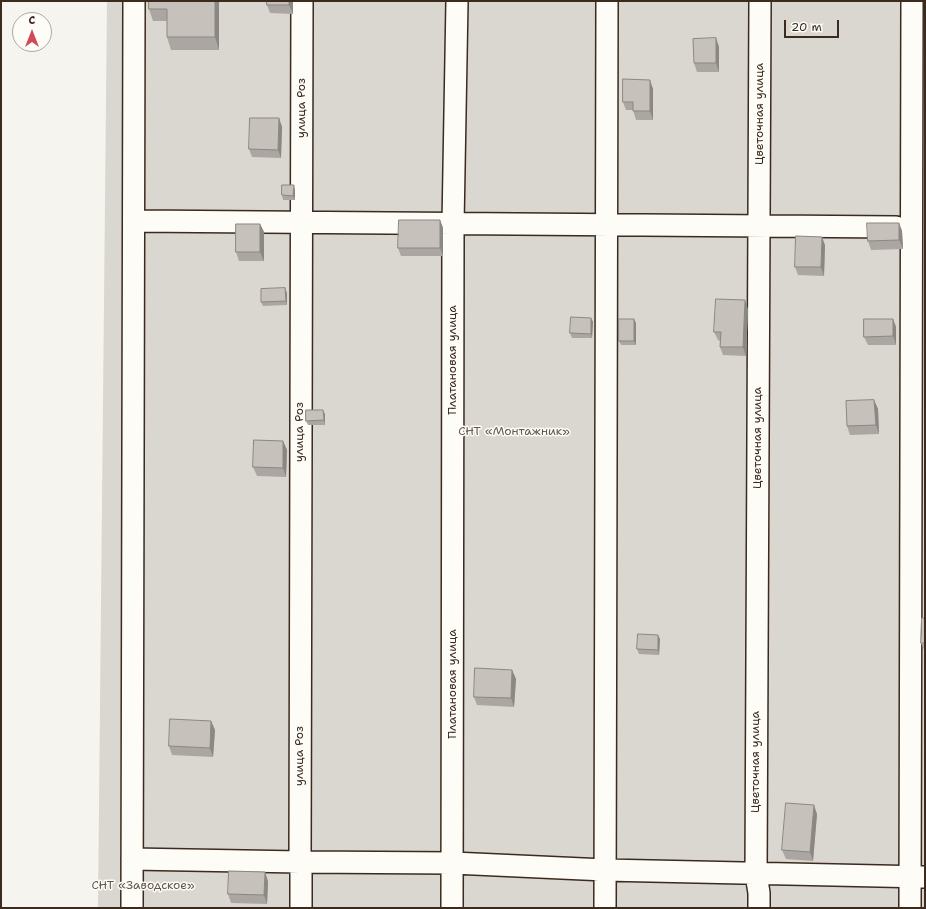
<!DOCTYPE html>
<meta charset="utf-8">
<style>
body{margin:0}
#map{position:relative;width:926px;height:909px;overflow:hidden;background:#f5f4ee;font-family:"Shantell Sans",sans-serif}
canvas{display:block}
.frame{position:absolute;inset:0;border:2px solid #3b2a1e;pointer-events:none}
.north{position:absolute;left:12px;top:12px;width:40px;height:40px;box-sizing:border-box;background:#fdfcf7;border:1px solid #afa8a0;border-radius:50%;rotate:0deg;font-size:11px;font-weight:700;line-height:16px;text-align:center;color:#3b2a1e}
.north::after{content:'';display:block;margin:auto;width:14px;height:18px;background:#d1495b;clip-path:polygon(50% 0,100% 100%,50% 72%,0 100%)}
.scale{position:absolute;left:784px;top:20px;width:55px;height:18px;box-sizing:border-box;border:2px solid #3b2a1e;border-top:0;padding-left:5px;font-size:12px;line-height:14px;white-space:nowrap;color:#3b2a1e;-webkit-text-stroke:3px #fdfcf7;paint-order:stroke}
</style>
<div id="map">
<canvas width="926" height="909"></canvas>
<div class="frame"></div>
<div class="north">С</div>
<div class="scale">20 m</div>
</div>
<script>
const g = document.querySelector('canvas').getContext('2d');
g.lineJoin = 'round';
function fill(path, color) { g.fillStyle = color; g.fill(path, 'evenodd'); }
function trace(path, color, width, dash) { g.strokeStyle = color; g.lineWidth = width; g.lineCap = dash ? 'butt' : 'round'; g.setLineDash(dash || []); g.stroke(path); }
function drawText(font, color, halo, rows, align = 'center') {
  g.font = font + ' "Shantell Sans",sans-serif'; g.lineWidth = 3; g.setLineDash([]); g.textBaseline = 'middle'; g.strokeStyle = halo; g.fillStyle = color; for (const [text, x, y, turn = 0] of rows) {
    g.save(); g.translate(x, y); g.rotate((+turn || 0) * Math.PI / 180); g.textAlign = isNaN(turn) ? turn : align; if (halo) g.strokeText(text, 0, 0); g.fillText(text, 0, 0); g.restore();
  }
}
const green = new Path2D(`
 M107 1H925V908H98Z`);
const minor = new Path2D(`
 M135 221 896 227
 M132 859 300 862 453 863 605 870 925 877
 M132 908 134 1
 M301 908V872L300 862 302 1
 M452 908 453 224 457 1
 M605 908 607 1
 M759 908V893L756 874 760 1
 M910 908 912 1`);
const wall = new Path2D(`
 M219 1V50H171L167 37V21H153L149 9Z
 M267 1H293V14L270 13 267 5Z
 M716 38 719 47V72H697L694 63Z
 M653 89V120H636L633 110H626L623 102Z
 M279 118 282 127 281 158 252 157 249 149Z
 M295 190V200H283L282 195Z
 M440 220 443 228V256H401L398 248Z
 M899 223 902 231 903 249 871 250 868 241Z
 M260 224 264 232V261H239L236 252Z
 M825 245 824 276 798 275 795 267Z
 M287 293V305L263 306 261 302Z
 M748 309 746 356 723 355 720 347V341L718 340 714 332Z
 M591 318 593 322 592 338H572L570 333Z
 M893 319 896 327V345H868L864 337Z
 M636 323V345H621L619 341Z
 M874 400 878 409 879 434 850 435 847 426Z
 M325 414V425H308L306 421Z
 M283 441 287 450 286 477 257 476 253 467Z
 M925 618V652L921 643Z
 M660 639 659 655 639 654 637 649Z
 M512 670 516 679 514 707 477 705 474 697Z
 M211 721 215 730 213 757 172 755 169 746Z
 M817 814 813 861 786 859 782 850Z
 M268 881 267 904 231 903 228 894Z`);
const shadedWall = new Path2D(`
 M215 1H219V50L215 37Z
 M289 1H293V14L289 5Z
 M716 38 719 47V72L716 63Z
 M650 80 653 89V120L650 111Z
 M279 118 282 127 281 158 278 150Z
 M294 185 295 190V200L293 196Z
 M440 220 443 228V256L440 248Z
 M899 223 902 231 903 249 899 240Z
 M260 224 264 232V261L260 252Z
 M822 237 825 245 824 276 821 267Z
 M285 288 287 293V305L286 301Z
 M745 300 748 309 746 356 743 347Z
 M591 318 593 322 592 338 591 334Z
 M634 319 636 323V345L634 341Z
 M893 319 896 327V345L893 336Z
 M874 400 878 409 879 434 876 425Z
 M323 410 325 414V425L324 420Z
 M283 441 287 450 286 477 283 468Z
 M658 635 660 639 659 655 658 650Z
 M512 670 516 679 514 707 511 698Z
 M211 721 215 730 213 757 210 748Z
 M814 805 817 814 813 861 810 852Z
 M265 872 268 881 267 904 264 895Z`);
const building = new Path2D(`
 M149 1H215V37H167V9H149Z
 M267 1H289V5H267Z
 M716 38V63H694L693 39Z
 M623 79 650 80V111H633V102H623Z
 M250 118H279L278 150 249 149Z
 M282 185H294L293 196 282 195Z
 M399 220H440V248H398Z
 M867 223H899V240L868 241Z
 M236 224H260V252H236Z
 M796 236 822 237 821 267H795Z
 M285 288 286 301 261 302V289Z
 M716 299 745 300 743 347H720L721 332H714Z
 M571 317 591 318V334L570 333Z
 M619 319H634V341H619Z
 M864 319H893V336L864 337Z
 M874 400 876 425 847 426 846 401Z
 M306 410H323L324 420 306 421Z
 M254 440 283 441V468L253 467Z
 M922 618H925V643H921Z
 M638 634 658 635V650L637 649Z
 M475 668 512 670 511 698 474 697Z
 M170 719 211 721 210 748 169 746Z
 M786 803 814 805 810 852 782 850Z
 M229 871 265 872 264 895 228 894Z`);
const streetNames = [
 ["улица Роз",302,108,-90],
 ["Цветочная улица",760,114,-90],
 ["Платановая улица",453,360,-90],
 ["улица Роз",300,432,-90],
 ["Цветочная улица",758,438,-90],
 ["Платановая улица",453,684,-90],
 ["улица Роз",300,756,-90],
 ["Цветочная улица",756,762,-90]
];
const parkNames = [
 ["СНТ «Монтажник»",514,432],
 ["СНТ «Заводское»",143,886]
];
fill(green, '#dad6d0');
trace(minor, '#3b2a1e', 24);
trace(minor, '#fdfcf7', 21);
fill(wall, '#aba6a1');
fill(shadedWall, '#8b8783');
fill(building, '#c7c1bb');
trace(building, '#8b8783', 1);
drawText('12px', '#3b2a1e', '#fdfcf7', streetNames);
drawText('12px', '#63554a', '#fdfcf7', parkNames);
</script>
